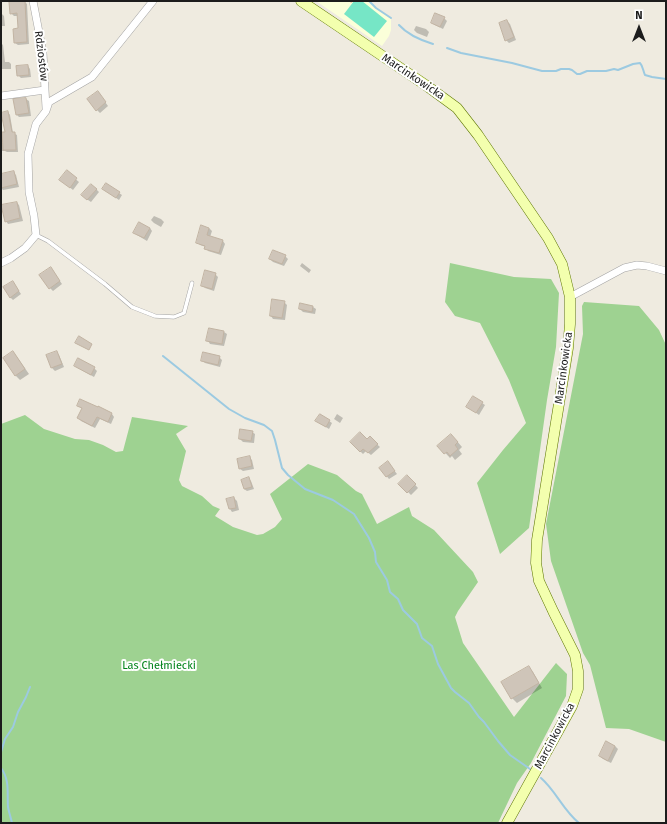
<!DOCTYPE html>
<meta charset="utf-8">
<style>
body{margin:0}
#map{position:relative;width:667px;height:824px;overflow:hidden;background:#efebe0;font-family:"Fira Sans",sans-serif}
canvas{display:block}
.frame{position:absolute;inset:0;border:2px solid #1c1c1c;pointer-events:none}
.north{position:absolute;left:619px;top:8px;width:40px;height:40px;-webkit-text-stroke:3px #fff;paint-order:stroke;rotate:0deg;font-size:11px;font-weight:700;line-height:16px;text-align:center;color:#1c1c1c}
.north::after{content:'';display:block;margin:auto;width:14px;height:18px;background:#1c1c1c;clip-path:polygon(50% 0,100% 100%,50% 72%,0 100%)}
</style>
<div id="map">
<canvas width="667" height="824"></canvas>
<div class="frame"></div>
<div class="north">N</div>
</div>
<script>
const g = document.querySelector('canvas').getContext('2d');
g.lineJoin = 'round';
function fill(path, color) { g.fillStyle = color; g.fill(path, 'evenodd'); }
function trace(path, color, width, dash) { g.strokeStyle = color; g.lineWidth = width; g.lineCap = dash ? 'butt' : 'round'; g.setLineDash(dash || []); g.stroke(path); }
function drawText(font, color, halo, rows, align = 'center') {
  g.font = font + ' "Fira Sans",sans-serif'; g.lineWidth = 4; g.setLineDash([]); g.textBaseline = 'middle'; g.strokeStyle = halo; g.fillStyle = color; for (const [text, x, y, turn = 0] of rows) {
    g.save(); g.translate(x, y); g.rotate((+turn || 0) * Math.PI / 180); g.textAlign = isNaN(turn) ? turn : align; if (halo) g.strokeText(text, 0, 0); g.fillText(text, 0, 0); g.restore();
  }
}
const education = new Path2D(`
 M316 1H367L391 19V30L389 36 382 46Z`);
const forest = new Path2D(`
 M450 263 514 277 551 279 559 293 556 347 547 400 529 528 500 554 477 483 503 450 526 423 509 380 480 323 455 316 445 302Z
 M584 302 639 306 659 330 666 345V742L629 729 606 728 590 665 583 653 551 561 546 524 583 334 582 306Z
 M25 415 44 429 75 439 89 440 103 445 116 452 123 451 132 417 188 426 176 434 186 451 179 480 182 486 202 496 213 506 220 509 215 516 233 527 257 535 263 534 275 527 282 519 270 494 308 464 337 475 356 491 362 494 377 524 409 507 412 516 434 530 473 572 478 582 458 611 455 617 463 643 514 717 556 663 567 674 566 696 531 763 517 783 498 823H1V424Z`);
const pitch = new Path2D(`
 M354 1H362L387 21 374 37 344 14Z`);
const shadow = new Path2D(`
 M24 1 27 4 29 44 18 45 15 43 19 29 18 16H14L11 13Z
 M1 13 4 16 5 26H1Z
 M444 18 447 21 443 29 435 25 432 22Z
 M507 21 510 24 516 40 509 43 506 40Z
 M416 26 426 29 429 32 427 37 417 33 414 30Z
 M1 43 3 45 5 62H9L11 64V69H1Z
 M28 66 30 69 31 77 21 78 18 75Z
 M100 95 108 106 100 113 97 110Z
 M26 99 29 101 31 116 19 117 17 115Z
 M8 112 10 115 13 133 17 135 18 152H7L5 151H1V143H4L6 133Z
 M13 172 16 175 19 187 3 190 1 188V175Z
 M67 172 79 182 73 190 63 182Z
 M96 189 99 192 91 202 85 198Z
 M106 191 119 193 122 195 119 200Z
 M17 203 19 205 23 221 8 224 6 221Z
 M154 216 161 219 164 222 161 227 154 223 151 220Z
 M150 228 152 231 147 241 137 235 134 232Z
 M209 228 212 231 210 237 223 241 225 244 221 255 208 251 206 248V247L200 245 197 242Z
 M285 256 288 259 284 266 273 262 270 259Z
 M302 263 311 270 309 273 300 266Z
 M53 271 62 284 53 291 50 288Z
 M215 274 218 277 214 291 205 288 202 285Z
 M15 285 21 294 13 300 10 297Z
 M284 302 287 305 285 320 273 319 271 316Z
 M313 307 316 309 315 314 303 312 300 309Z
 M210 329 224 332 227 334 224 346 210 344 208 341Z
 M13 352 17 357 29 374 20 380 16 376Z
 M56 352 59 355 64 367 55 371 52 368 48 356Z
 M219 357 222 360 220 367 205 363 202 360Z
 M75 366 94 368 97 371 94 377 78 368Z
 M482 403 485 405 479 415 468 407Z
 M78 405 99 408 112 414 114 417 111 424 100 419 95 428 81 421 79 418 83 409Z
 M337 414 343 418 340 423 334 419Z
 M316 421H329L332 423 329 429Z
 M252 432 255 434 254 443 243 442 240 439Z
 M370 438 380 447 371 455 366 451 363 454 351 442 367 441Z
 M456 440 462 447 459 450 462 454 455 460 452 456 450 458 439 446Z
 M249 457 252 460 254 469 243 471 240 469Z
 M390 465 397 474 389 479 380 468Z
 M407 476 418 488 411 495 400 484Z
 M249 479 251 481 254 489 247 491 244 489Z
 M234 498 237 501 239 510 232 512 230 509Z
 M528 667 533 672 542 688 517 703 512 698 503 682Z
 M606 742 615 746 618 749 611 763 603 759 600 756Z`);
const stream = new Path2D(`
 M369 1 376 8 391 18
 M399 25C408 35 420 40 433 44
 M447 48 461 53 512 63 542 71H556L561 69H569L572 70 577 74H580L587 71H606L614 69 618 70 633 64 640 63C643 66 643 71 645 75L652 77 666 79
 M163 356 229 409 245 418 264 425 272 431 275 440 282 468 288 475 305 489 333 500 354 514 369 538 375 552 376 562 387 580 390 592 398 599 403 610 417 624 422 638 432 646 438 664 451 688 455 692 469 703 479 717 484 722 498 741 510 755 530 769
 M1 752 5 739 13 727 18 712 26 697 30 687
 M1 768C10 780 7 793 8 807 9 813 11 818 12 823
 M541 778C556 791 563 810 579 823`);
const building = new Path2D(`
 M25 1 27 42 14 43 13 29 18 28 17 13 10 14 9 2Z
 M435 13 445 17 440 27 431 23Z
 M507 20 514 37 505 41 499 23Z
 M28 65 29 75 17 76 16 66Z
 M98 91 106 102 96 111 87 99Z
 M26 98 29 113 16 115 13 99Z
 M8 111 12 132H15L16 150H3L2 132H5L1 113Z
 M67 170 77 178 70 188 59 180Z
 M14 171 17 184 1 188V174Z
 M106 183 120 192 116 198 102 189Z
 M91 184 97 189 87 200 81 195Z
 M17 202 20 218 5 222 1 205Z
 M139 222 150 228 144 238 133 233Z
 M201 225 209 228 207 235 223 240 219 253 204 249 205 246 196 243Z
 M273 250 286 255 282 264 269 259Z
 M51 267 60 281 49 289 39 275Z
 M205 270 216 273 212 289 201 286Z
 M13 281 19 291 10 298 3 287Z
 M272 299 285 301 282 318 270 316Z
 M300 303 313 306 312 312 299 309Z
 M209 328 224 331 222 344 206 341Z
 M79 336 92 344 89 350 75 343Z
 M13 351 25 369 15 376 3 358Z
 M57 351 62 364 51 368 46 355Z
 M203 352 220 356 218 365 201 361Z
 M78 358 95 367 91 375 74 366Z
 M473 396 483 402 476 413 466 407Z
 M80 399 98 407V406L112 413 108 422 97 417 92 426 77 418 82 408 77 406Z
 M320 414 330 420 326 427 315 421Z
 M240 429 253 431 251 441 239 439Z
 M360 432 367 439 370 436 378 444 368 453 363 449 360 452 350 442Z
 M451 434 458 442 455 445 458 449 450 456 447 452 444 454 437 446Z
 M250 456 252 466 239 469 237 459Z
 M388 461 395 471 386 477 379 468Z
 M407 475 416 484 407 493 398 484Z
 M249 477 252 487 244 489 241 480Z
 M234 497 236 508 229 509 226 499Z
 M529 666 539 683 511 699 501 682Z
 M606 741 615 746 608 761 599 756Z`);
const path = new Path2D(`
 M350 1 353 3`);
const lane = new Path2D(`
 M36 235 48 241 105 284 132 307 155 316 174 317 184 313 192 283`);
const street = new Path2D(`
 M33 1 43 53 46 108
 M1 96 45 90
 M1 263 11 258 25 248 36 235 34 216 29 192 28 154 36 124 46 111 49 102 92 77 153 1
 M570 297 624 268 637 265 647 266 666 271`);
const secondary = new Path2D(`
 M301 1 427 86 457 108 478 135 548 238 562 264 570 297V324L568 348 552 447 537 540 536 563 539 581 553 611 575 655 578 671V689L572 706 507 823`);
const streetNames = [
 ["Rdziostów",41,56,83],
 ["Marcinkowicka",413,77,34],
 ["Marcinkowicka",564,368,-82],
 ["Marcinkowicka",555,736,-62]
];
const parkNames = [
 ["Las Chełmiecki",159,666]
];
fill(education, '#fbffd9');
fill(forest, '#9ed291');
fill(pitch, '#76e6c6');
fill(shadow, '#0003');
trace(stream, '#9ccae1', 2);
fill(building, '#cfc5b9');
trace(building, '#c1b3a2', 1);
trace(lane, '#a3a3a3', 4.5);
trace(street, '#a3a3a3', 8);
trace(secondary, '#5d7600', 11);
trace(path, '#ff8161', 1.5, [2, 2]);
trace(lane, '#fff', 3.5);
trace(street, '#fff', 7);
trace(secondary, '#f3ffae', 10);
drawText('11px', '#1c1c1c', '#fff', streetNames);
drawText('11px', '#018319', '#fff', parkNames);
</script>
